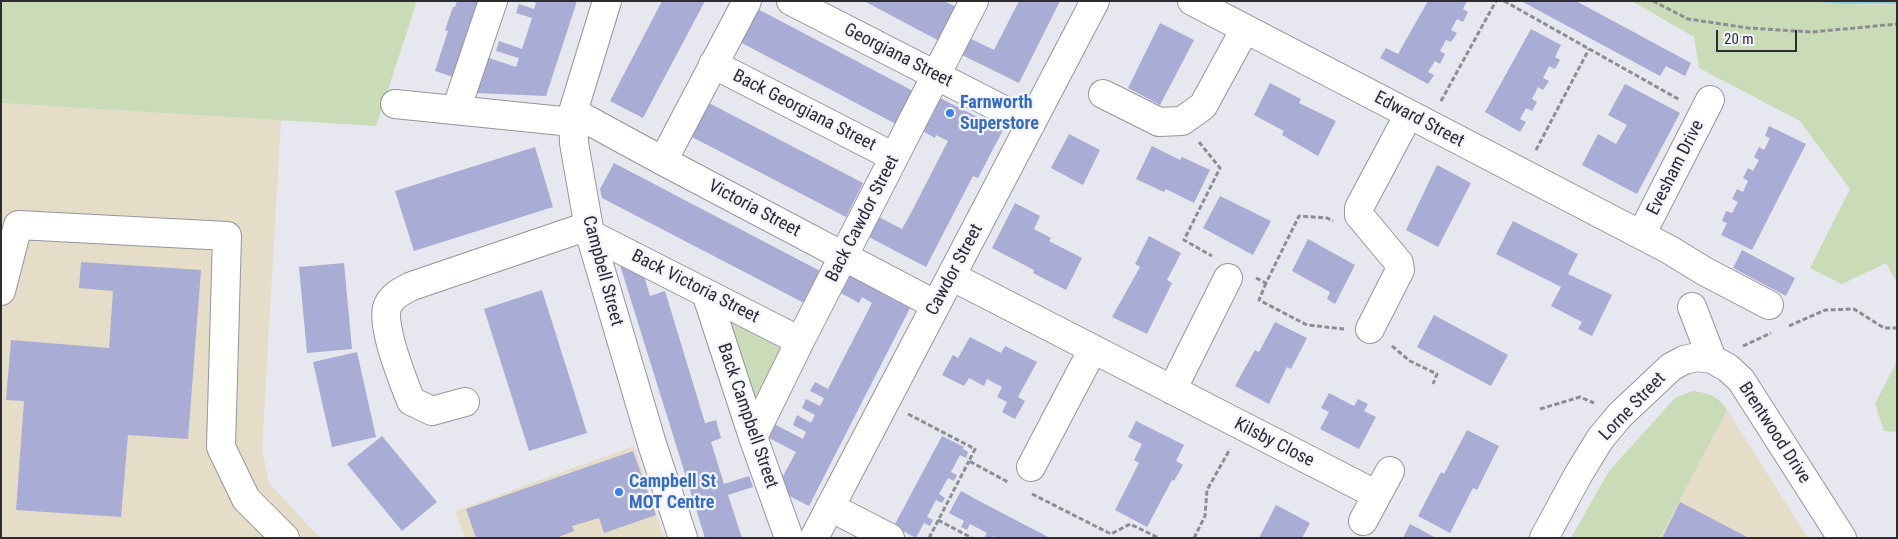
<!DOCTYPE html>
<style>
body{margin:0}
#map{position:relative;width:1898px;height:539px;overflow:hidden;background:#e6e7ef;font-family:"Roboto Condensed",sans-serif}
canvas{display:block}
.frame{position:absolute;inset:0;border:2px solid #2d2d31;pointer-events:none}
.scale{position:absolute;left:1716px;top:30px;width:81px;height:22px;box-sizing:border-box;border:2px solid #2d2d31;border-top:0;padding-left:6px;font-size:15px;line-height:18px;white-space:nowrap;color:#2d2d31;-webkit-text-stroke:4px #f3f4fd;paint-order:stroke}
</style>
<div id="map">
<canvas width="1898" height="539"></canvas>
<div class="frame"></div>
<div class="scale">20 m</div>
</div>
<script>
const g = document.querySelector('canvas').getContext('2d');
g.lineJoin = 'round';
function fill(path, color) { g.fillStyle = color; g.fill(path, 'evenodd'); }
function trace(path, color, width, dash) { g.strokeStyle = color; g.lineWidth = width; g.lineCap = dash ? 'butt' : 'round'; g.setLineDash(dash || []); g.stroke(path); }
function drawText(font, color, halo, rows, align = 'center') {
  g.font = font + ' "Roboto Condensed",sans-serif'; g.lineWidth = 4.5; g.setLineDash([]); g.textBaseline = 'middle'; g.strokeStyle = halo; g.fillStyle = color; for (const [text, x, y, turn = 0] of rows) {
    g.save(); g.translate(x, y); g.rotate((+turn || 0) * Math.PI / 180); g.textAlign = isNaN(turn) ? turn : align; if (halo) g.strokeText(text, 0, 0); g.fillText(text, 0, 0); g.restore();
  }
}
const industrial = new Path2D(`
 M1 103 281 120 262 449 269 483 320 538H1Z
 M1727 410 1808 538H1660Z
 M634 446 664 538H465L455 511Z`);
const green = new Path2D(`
 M1 1H417L376 126 1 103Z
 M1632 1C1691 1 1750 0 1809 1 1838 3 1867 6 1897 4V283L1886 263 1842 284 1810 268 1850 189 1800 121 1699 68 1694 37Z
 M721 309 790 344 753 419Z
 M1897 361V432L1884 431 1875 404Z
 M1693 391C1711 394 1717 395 1727 410L1660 538H1571L1609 471 1675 398Z`);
const water = new Path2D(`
 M1809 1H1897V4H1841Z`);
const building = new Path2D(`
 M457 1H481L456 78 435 71 448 31 445 30 453 7H455Z
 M532 1H577L546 96 474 93 486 57 516 67 519 58 496 51 499 41 522 49 532 18 516 13 519 4 534 9 536 3Z
 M662 1H705L643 118 610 101Z
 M864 1H944L960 9 943 43Z
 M1019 1H1060L1019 83 960 54 969 38 994 50Z
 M1428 1H1467L1463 9 1468 12 1463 22 1457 19 1451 30 1457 33 1451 42 1446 40 1440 51 1445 54 1440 64 1435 61 1428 72 1434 75 1428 84 1380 58 1386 48 1398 54Z
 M1521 1H1576L1691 63 1685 76 1666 66 1660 76Z
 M756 8 913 91 896 124 738 41Z
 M1160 23 1194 40 1160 105 1128 88Z
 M1531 29 1561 45 1555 57 1560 60 1555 69 1549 66 1543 78 1549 81 1543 90 1538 87 1532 99 1537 102 1532 111 1526 108 1520 119 1526 122 1520 132 1485 112Z
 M1270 83 1301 99 1299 103 1336 121 1318 156 1282 135 1284 131 1254 115Z
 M1625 84 1680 113 1637 194 1582 165 1598 134 1616 144 1627 125 1608 115Z
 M938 97 1003 130 978 178 973 176 926 267 865 235 875 215 902 229 912 211 948 141 936 135 935 138 921 130Z
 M707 102 863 183 846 217 690 136Z
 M1769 126 1806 144 1752 250 1721 235 1727 223 1722 221 1726 211 1732 213 1738 202 1732 199 1737 189 1743 192 1748 181 1743 178 1748 168 1753 171 1759 160 1754 157 1759 147 1764 150 1770 138 1765 136Z
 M1069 134 1100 150 1083 185 1051 168Z
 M1152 146 1180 160 1182 157 1210 170 1194 203 1166 189 1164 192 1136 179Z
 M535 147 553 207 414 251 395 191Z
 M614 163 824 273 808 305 602 198 600 189Z
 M1437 165 1471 183 1438 247 1406 230Z
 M1220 196 1271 221 1253 255 1203 228Z
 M1015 203 1040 216 1034 229 1051 238 1049 241 1082 258 1066 290 1033 273 1034 270 992 248Z
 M1513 221 1578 254 1568 274 1612 295 1592 336 1578 329 1582 322 1551 306 1561 287 1496 254Z
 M1149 236 1181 253 1167 280 1172 283 1147 334 1112 317 1140 267 1135 264Z
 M1308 239 1355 265 1335 304 1327 299 1330 292 1292 271Z
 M1742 250 1795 278 1786 296 1733 268Z
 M81 262 201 270 188 439 128 435 121 517 16 510 24 401 6 400 11 340 109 348 113 291 79 288Z
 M630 262 642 269 650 296 665 291 705 423 716 420 721 438 711 442 724 484 749 476 753 487 728 495 742 538H705L620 265Z
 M344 263 352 349 307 353 299 267Z
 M850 276 910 308 809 506 776 489 796 452 767 437 774 424 803 439 806 432 793 425 797 415 811 423 815 415 802 408 806 399 820 406 824 398 810 391 815 382 828 389 872 303 862 297 859 303 841 293Z
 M542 290 587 433 529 451 484 309Z
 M1434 315 1508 355 1491 386 1417 347Z
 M1275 322 1307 338 1291 369 1287 367 1269 404 1235 386 1255 350 1259 352Z
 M970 337 1001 353 1005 346 1037 362 1018 397 1025 401 1015 419 1002 412 1007 402 997 397 1002 387 987 379 984 386 969 378 964 386 942 375 953 355 958 358Z
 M357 352 376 437 332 447 313 362Z
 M1329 393 1354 406 1358 399 1368 404 1364 411 1376 417 1359 449 1320 429 1329 412 1321 408Z
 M1136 421 1184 445 1176 461 1183 465 1174 481 1172 480 1147 527 1115 510 1139 463 1134 460 1142 444 1128 437Z
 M1467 430 1499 446 1477 490 1473 488 1450 533 1418 516 1441 472 1444 474Z
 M382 436 437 502 402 531 347 464Z
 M942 436 964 447 963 449 968 452 966 458 960 455 951 472 957 475 954 481 948 478 939 494 945 498 942 503 936 500 927 517 933 520 930 526 924 523 916 538 894 526Z
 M633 451 656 515 604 533 599 518 572 526 574 531 556 538H476L466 509Z
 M961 491 983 503 1050 538H996L993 536 992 538H984L987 533 970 524 967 530 961 527 964 521 949 513Z
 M1680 502 1749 538H1662Z
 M1276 505 1310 523 1302 538H1259Z
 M1410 524 1436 538H1403Z`);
const path = new Path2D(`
 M1504 1 1680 100
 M1653 1 1688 19 1748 28 1812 32 1897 24
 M1441 101 1496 1
 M1199 142 1220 168 1184 240 1212 256
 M1536 150 1589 49
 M1256 278 1266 283 1299 216 1327 218 1333 221
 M1266 283 1259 300 1307 325 1344 329
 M1789 326 1825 310 1854 309 1884 328H1897
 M1392 346 1410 361 1437 374 1433 384
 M1743 346 1771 333
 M1540 409 1580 397 1594 403
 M908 414 975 449 969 461 1008 482
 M1032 494 1111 534 1130 524 1159 538
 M938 520 972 538
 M929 538 969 461
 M1194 538 1205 516 1207 490 1230 449`);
const minor = new Path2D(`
 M607 1 573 112 574 143 590 234 652 444 683 538
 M791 1 1031 124
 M1192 1 1670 250 1704 271 1769 305
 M713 64 894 157
 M1103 94 1159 122 1182 121 1203 106 1245 29
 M395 104 572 122
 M456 110 493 1
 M573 112 663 161 936 305
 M663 161 747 1
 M590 234 800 341
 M1641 235 1710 100
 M951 276 1377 495
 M1 291 18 225 227 236 221 447 246 499 285 538
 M706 293 753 437 789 538
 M1692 307 1712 359 1728 368 1741 380 1842 538
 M1370 329 1400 270 1399 263 1359 215V208L1409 114
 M1172 390 1228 278
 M465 402 432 411 411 401C404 383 379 322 388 305 393 295 402 291 412 286L588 226
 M753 437 800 341 974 1
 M1031 467 1093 349
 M830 507 890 538
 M1363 521 1390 471
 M814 538 1095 1
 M1544 538 1578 475 1600 439 1620 415 1671 367 1684 360 1697 357 1712 359`);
const markers = [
 [950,113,5,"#3f7fe0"],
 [619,492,5,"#3f7fe0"]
];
const streetNames = [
 ["Georgiana Street",898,56,27],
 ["Back Georgiana Street",804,111,27],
 ["Edward Street",1419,120,28],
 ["Evesham Drive",1676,168,-63],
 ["Victoria Street",754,209,28],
 ["Back Cawdor Street",863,219,-63],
 ["Cawdor Street",955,270,-62],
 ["Campbell Street",602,271,75],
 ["Back Victoria Street",695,287,27],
 ["Lorne Street",1633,407,-46],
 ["Back Campbell Street",747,416,71],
 ["Brentwood Drive",1774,433,57],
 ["Kilsby Close",1274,443,27]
];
const shopNames = [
 ["Farnworth",960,103],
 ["Superstore",960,124],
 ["Campbell St",629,482],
 ["MOT Centre",629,503]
];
fill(industrial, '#e6ddc8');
fill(green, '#cadbb7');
fill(water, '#99cfd8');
fill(building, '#a9acd4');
trace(minor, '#94959d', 30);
trace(path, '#8d8d93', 3, [5, 2.5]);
trace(minor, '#fff', 28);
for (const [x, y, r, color] of markers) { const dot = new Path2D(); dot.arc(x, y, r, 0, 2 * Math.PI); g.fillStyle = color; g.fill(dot); trace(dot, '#f3f4fd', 2); }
drawText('18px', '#2d2d31', '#f3f4fd', streetNames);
drawText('bold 18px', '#366cbe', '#f3f4fd', shopNames, 'left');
</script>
